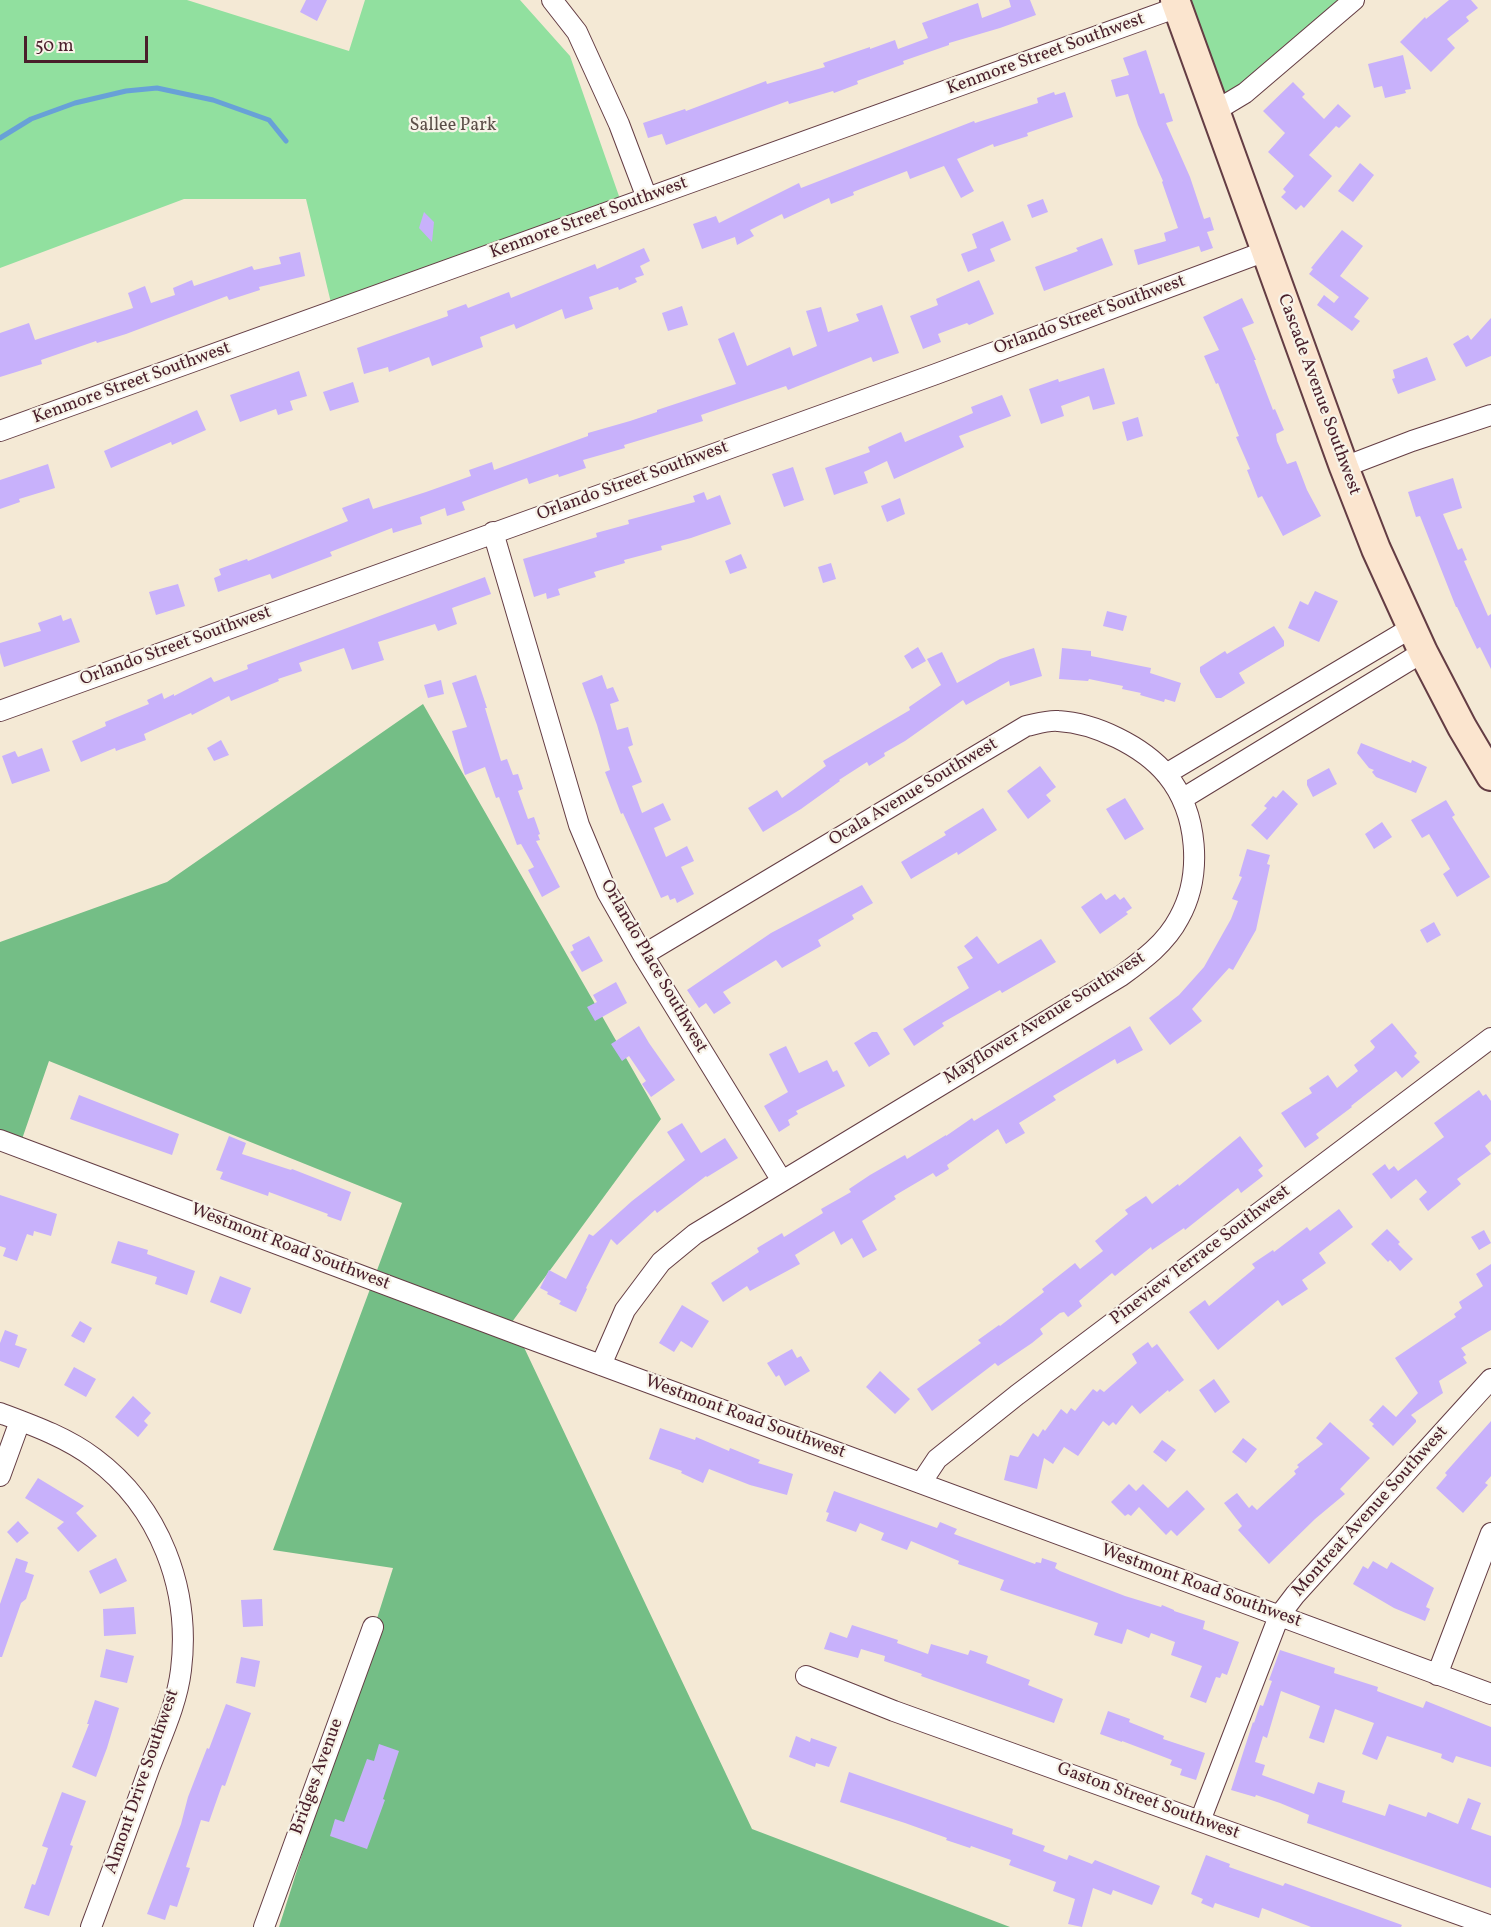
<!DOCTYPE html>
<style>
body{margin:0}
#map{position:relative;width:1491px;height:1927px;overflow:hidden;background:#f4e9d5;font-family:Vollkorn,serif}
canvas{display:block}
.scale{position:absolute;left:24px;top:36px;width:124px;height:27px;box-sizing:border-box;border:3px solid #4a1f2b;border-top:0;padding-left:8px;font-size:18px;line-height:21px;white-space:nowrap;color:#4a1f2b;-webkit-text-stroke:4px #f7f3e8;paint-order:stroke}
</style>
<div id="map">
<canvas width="1491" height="1927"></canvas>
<div class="scale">50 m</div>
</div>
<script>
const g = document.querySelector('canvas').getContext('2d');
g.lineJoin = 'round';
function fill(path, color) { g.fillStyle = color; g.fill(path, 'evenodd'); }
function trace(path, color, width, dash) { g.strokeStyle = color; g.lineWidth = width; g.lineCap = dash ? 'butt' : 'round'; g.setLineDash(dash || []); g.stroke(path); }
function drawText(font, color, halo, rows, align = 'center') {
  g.font = font + ' Vollkorn,serif'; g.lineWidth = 4.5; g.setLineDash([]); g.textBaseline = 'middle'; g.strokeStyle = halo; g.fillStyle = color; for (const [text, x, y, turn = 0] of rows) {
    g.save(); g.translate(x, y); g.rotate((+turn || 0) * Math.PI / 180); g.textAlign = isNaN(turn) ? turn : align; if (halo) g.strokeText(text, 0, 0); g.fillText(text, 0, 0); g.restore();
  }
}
const green = new Path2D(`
 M0 0H187L349 51 365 0H520L570 56 620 199 332 307 306 199H184L0 268Z
 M1169 0H1356L1217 120Z`);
const forest = new Path2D(`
 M423 704 661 1119 512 1322 752 1829 1010 1927H279L393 1568 273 1550 402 1203 49 1061 21 1142 0 1134V942L167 882Z`);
const stream = new Path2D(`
 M0 138 31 119 75 103 126 91 157 88 213 100 269 120 286 141`);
const building = new Path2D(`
 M306 0H327L317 21 300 12Z
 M1009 0H1030L1036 15 1000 28 949 43V45L903 61 904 64 857 81 858 84 834 93 833 91 789 104 788 101 666 145 662 134 648 138 643 123 685 109 686 111 766 81 767 84 825 67 823 63 870 47V49L895 40 898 49 928 38 922 23 978 3 982 18 1011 7Z
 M1449 0H1471L1478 8 1466 17 1469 21 1447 39 1455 48 1431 72 1400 42 1425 17 1426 19Z
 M1146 50 1160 94 1164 93 1173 121 1166 123 1190 177 1204 219 1210 217 1214 230 1207 232 1213 248 1201 252 1199 246 1138 265 1134 250 1166 241 1164 233 1178 228 1162 182 1163 181 1138 125 1128 94 1116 97 1111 80 1129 75 1123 58Z
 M1403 55 1411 89 1405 90 1406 93 1385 98 1382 86 1374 88 1368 64Z
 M1293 82 1305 94 1302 97 1324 119 1338 104 1351 116 1339 128 1336 126 1309 155 1332 176 1304 208 1301 205 1296 210 1281 197 1286 192 1283 189 1294 176 1268 152 1285 133 1263 111Z
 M1054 92 1055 95 1065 92 1073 117 1027 133 1028 136 994 147 993 144 957 159 974 191 961 198 944 166 910 179 907 171 853 192 854 195 831 204 829 198 784 219 782 214 750 230 754 236 737 245 735 237 702 249 693 224 716 216 719 223 799 183 801 188 974 121 975 123 1038 103 1037 98Z
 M1360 163 1374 175 1353 202 1338 191Z
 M1043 199 1048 212 1032 218 1027 205Z
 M424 212 434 222 432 242 419 228Z
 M1003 221 1011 240 990 249 995 261 968 272 961 254 977 248 972 234Z
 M1342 230 1363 246 1340 276 1369 298 1354 317 1360 321 1352 331 1317 305 1324 295 1334 303 1339 297 1309 274 1313 269 1311 268Z
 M1102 238 1113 265 1044 291 1035 267 1078 251 1076 248Z
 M644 248 650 261 640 266 644 275 635 278 637 282 619 290 618 287 589 297 593 309 565 319 562 309 516 329 514 324 480 337 483 347 432 366 429 357 389 372 388 367 364 374 357 348 448 316 447 311 466 304 468 308 509 292 511 298 595 264 597 269Z
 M300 252 305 276 259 287 260 290 229 300 227 296 126 334 97 343 96 341 41 360 42 364 0 377V333L29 323 35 340 133 308 128 293 145 286 151 303 175 295 173 288 192 280 194 286 252 266 254 270 281 264 279 257Z
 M979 280 994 314 969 325 967 323 938 334 941 342 923 349 910 316 938 305 936 299Z
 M1242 298 1254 323 1242 328 1256 360H1254L1273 410 1275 409 1284 430 1276 434 1277 441 1287 464 1296 461 1307 490 1321 516 1283 536 1262 496 1258 498 1247 470 1250 469 1236 437 1239 436 1218 383 1216 384 1204 356 1219 350 1203 317Z
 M882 305 899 353 873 362 871 357 788 390 786 386 701 415 703 421 624 445 625 448 583 460 586 468 559 477 558 474 529 484 527 478 462 502 465 510 447 516 445 508 420 517 422 524 393 533 392 528 330 552 332 556 272 579 270 574 218 592 214 578 221 575 219 569 247 559 248 561 348 521 342 508 369 498 373 509 426 492 471 476 469 470 492 462 494 470 588 436V433L630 421 657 412V410L736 384 718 339 734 332 747 366 790 347 793 356 817 346 806 311 821 307 828 332 859 321 856 314Z
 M682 306 688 325 668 331 662 313Z
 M1491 318V356L1466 367 1453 344 1468 335 1471 340Z
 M1427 357 1436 380 1398 394 1392 379 1395 378 1393 370Z
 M1104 368 1115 404 1093 410 1089 396 1061 406 1064 416 1041 424 1029 389 1058 379 1059 382Z
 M299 371 307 396 290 401 293 410 278 415 276 409 240 422 230 395Z
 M353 382 359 402 330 411 323 392Z
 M1002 395 1011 416 959 436 964 447 894 479 887 461 864 472 868 483 834 495 825 468 870 452 868 447 901 432 905 442 973 413 971 407Z
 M197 410 206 430 172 445 171 442 111 468 104 451Z
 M1138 417 1143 436 1127 441 1122 422Z
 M48 464 55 488 19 499 20 502 0 509V480Z
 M793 467 804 500 784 507 772 474Z
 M1453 478 1462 508 1443 514 1458 550 1462 548 1467 560 1464 561 1488 616 1491 614V669L1480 647 1477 649 1457 607H1456L1420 516 1416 517 1408 492Z
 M704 492 707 500 720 495 731 524 691 538 661 546 662 550 624 560 625 563 594 572 596 577 558 589 560 595 547 599 546 593 534 597 523 559 597 537 596 533 629 524 628 520 695 502 693 496Z
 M900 498 905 514 887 522 881 506Z
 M741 554 747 568 730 574 725 561Z
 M831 563 836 579 823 583 818 567Z
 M485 577 491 594 452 608 457 624 438 631 435 624 378 642 384 660 352 670 344 648 299 663 302 671 278 679 279 681 231 701 229 696 192 715 191 713 144 734 146 740 116 751 115 748 81 762 72 741 106 726 105 722 144 706 149 704 147 700 162 693 164 699 174 694V696L211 677 214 682 248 669 247 665Z
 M178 584 185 606 156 615 149 592Z
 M1315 591 1338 601 1319 642 1288 628 1300 601 1308 605Z
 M1107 611 1127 616 1123 631 1103 626Z
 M61 615 63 621 71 618 80 642 4 667 0 653V643L41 631 38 623Z
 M1274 626 1284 641V646L1239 673 1245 683 1221 698H1216L1200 672V667L1225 651 1227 654Z
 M918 647 926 661 912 669 904 656Z
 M1034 648 1042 676 1010 686 1009 681 966 705 963 700 905 741 884 753 885 756 869 766 867 762 839 780 840 781 801 809 763 832 748 808 777 790 782 798 826 766 823 761 910 710 909 707 941 685 927 659 942 652 957 683 1000 659Z
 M1062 648 1091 651V656L1151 668 1150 673 1181 683 1175 702 1165 699 1164 702 1140 695 1141 693 1122 689 1123 686 1089 679 1088 681 1059 679Z
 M476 675 487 708H485L501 761 507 759 513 775 518 774 523 789 518 791 528 819 534 817 540 834 538 835 540 840 536 841 560 887 542 897 528 870 534 867 521 844 517 845 499 797 496 798 485 767 465 775 452 731 467 727 452 683Z
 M602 675 607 689 613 687 619 701 610 704 617 730 628 727 633 745 628 747 642 782 632 786 642 813 663 803 671 820 654 828 666 857 687 846 694 861 681 867 694 894 677 903 675 898 670 900 668 895 661 898 623 813 621 814 605 772 610 770 597 725 582 683Z
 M441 680 444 694 428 698 424 685Z
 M221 740 229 755 214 761 207 748Z
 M1361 743 1411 763 1412 760 1427 767 1416 793 1376 777 1372 772 1374 770 1369 768 1357 753Z
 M42 748 50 771 12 784 2 756 15 751 18 757Z
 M1040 766 1056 787 1046 795 1051 801 1028 819 1007 791Z
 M1329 768 1337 784 1313 797 1307 785V780Z
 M1283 790 1298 804 1267 840 1251 825 1267 808 1264 806 1273 796 1276 798Z
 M1125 798 1144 829 1125 840 1106 809Z
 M1446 800 1455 815 1452 817 1490 877 1457 897 1443 874 1450 869 1429 834 1422 838 1411 820Z
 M983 808 997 830 958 855 957 852 911 879 901 862 946 835 944 832Z
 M1382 822 1392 837 1374 849 1365 834Z
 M1247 849 1270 855 1267 864 1270 865 1256 930 1233 970 1229 968 1192 1009 1202 1021 1170 1045 1149 1018 1179 995 1204 967 1231 919 1238 901 1232 899 1242 877 1239 876Z
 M862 885 873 903 852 915 854 919 818 940 821 946 782 968 776 960 723 992 731 1003 714 1014 706 1003 699 1008 687 990 771 933Z
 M1101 893 1106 900 1115 894 1120 900 1124 897 1132 908 1126 912 1128 914 1100 934 1081 907Z
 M1434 922 1441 935 1427 943 1420 930Z
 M589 936 603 961 582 972 570 952 574 950 572 945Z
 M977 936 998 964 1041 939 1056 962 1002 993 1000 990 942 1023 944 1026 914 1046 903 1029 969 988 957 967 973 958 964 946Z
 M616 982 627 1003 595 1021 587 1007 597 1002 593 995Z
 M1392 1023 1417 1053 1414 1056 1420 1062 1402 1078 1396 1071 1351 1106 1352 1107 1316 1134 1319 1138 1305 1148 1281 1113 1312 1093 1309 1088 1328 1075 1337 1088 1358 1071 1354 1065 1373 1050 1375 1047 1370 1041Z
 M639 1026 649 1043 675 1080 651 1097 642 1084 646 1081 629 1056 622 1061 611 1044Z
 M1130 1026 1143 1050 1117 1064 1115 1059 1053 1096 1056 1100 1019 1123 1025 1133 1006 1144 998 1129 947 1165 949 1169 936 1177 933 1173 894 1196 896 1199 862 1221 877 1250 863 1258 852 1238 841 1245 834 1231 795 1255 800 1264 750 1291 747 1286 723 1302 711 1283 759 1252 757 1248 782 1233 784 1237 823 1213 821 1209 851 1192 849 1189 870 1175 905 1155 907 1159 946 1135V1136L972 1118 974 1121Z
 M872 1032H877L890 1054 869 1067 854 1043Z
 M786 1046 799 1073 827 1060 833 1072 837 1070 845 1086 796 1111 798 1114 788 1120 790 1125 779 1132 764 1106 788 1092 769 1054Z
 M1479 1090 1483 1096 1486 1094 1491 1101V1141L1485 1146 1491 1154 1457 1179 1461 1184 1428 1211 1419 1199 1427 1192 1416 1179 1391 1199 1372 1174 1385 1164 1389 1170 1394 1166 1398 1171 1444 1137 1434 1123Z
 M79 1095 179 1134 172 1155 70 1119Z
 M682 1123 701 1153 725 1138 738 1158 707 1177 706 1176 657 1213 655 1210 617 1245 611 1239 586 1288 587 1289 576 1312 559 1304 561 1301 547 1294 548 1292 540 1288 549 1270 566 1279 589 1234 593 1236 632 1201 685 1160 667 1132Z
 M229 1136 246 1143 242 1154 291 1170 292 1169 351 1192 341 1221 327 1216 328 1214 269 1192 268 1196 220 1179 223 1172 216 1170Z
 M1240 1136 1263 1166 1258 1170 1263 1176 1241 1193 1238 1188 1185 1230 1184 1228 1152 1250 1151 1247 1115 1276 1112 1273 1079 1301 1082 1306 1068 1317 1064 1312 1060 1313 1040 1329 1043 1334 1032 1343 998 1366 995 1363 932 1411 917 1389 981 1343 978 1340 999 1325 1000 1326 1044 1292 1042 1289 1075 1263 1080 1269 1103 1251 1095 1241 1128 1214 1125 1210 1146 1196 1152 1204 1178 1184 1179 1186Z
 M0 1195 57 1214 51 1236 34 1231 33 1236 27 1234 17 1261 3 1256 6 1248 0 1246Z
 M1339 1209 1353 1227 1319 1253 1326 1263 1302 1280 1308 1289 1282 1306 1278 1300 1218 1350 1189 1312 1205 1300 1209 1306 1255 1268 1252 1264 1273 1250 1274 1252 1307 1227 1310 1231Z
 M1387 1229 1400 1242 1398 1244 1413 1259 1400 1271 1390 1260 1388 1262 1371 1244Z
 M1484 1230 1491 1243 1479 1250 1471 1237Z
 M118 1241 148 1250 147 1254 195 1271 187 1295 155 1284 157 1277 111 1263Z
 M1491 1264V1330L1461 1348 1466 1355 1463 1357 1467 1363 1439 1381 1443 1393 1411 1415 1416 1420V1422L1393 1446 1372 1426 1374 1424 1369 1420 1383 1405 1396 1417 1418 1393 1395 1358 1456 1317 1454 1314 1462 1308 1459 1302 1483 1286 1476 1274Z
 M220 1276 251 1288 241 1314 210 1302Z
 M682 1305 709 1321 692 1348 681 1341 674 1352 659 1343Z
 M80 1321 92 1328 84 1343 71 1336Z
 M5 1330 18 1335 15 1345 27 1349 19 1368 0 1361V1343Z
 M1148 1342 1152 1348 1157 1344 1184 1380 1169 1392 1168 1390 1140 1414 1132 1405 1116 1425 1113 1422 1109 1426 1103 1421 1078 1456 1064 1447 1053 1464 1044 1458 1037 1489 1004 1480 1010 1455 1018 1457 1033 1433 1038 1437 1043 1429 1045 1431 1061 1409 1067 1414 1071 1408 1075 1411 1093 1389 1097 1392 1100 1389 1104 1392 1137 1363 1132 1354Z
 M792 1349 797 1358 801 1356 810 1371 785 1386 779 1375 776 1377 767 1363Z
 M74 1367 96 1379 86 1397 64 1385Z
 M880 1371 910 1399 895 1414 866 1387Z
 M1214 1379 1230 1402 1215 1413 1199 1390Z
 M133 1396 151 1413 144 1421 148 1425 138 1437 115 1417Z
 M1491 1421V1476L1485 1483 1488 1485 1463 1513 1436 1488 1447 1475 1445 1473Z
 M1330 1422 1370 1458 1340 1489 1345 1494 1315 1519 1269 1564 1238 1530 1242 1526 1224 1503 1237 1493 1249 1508 1252 1505 1257 1510 1296 1474 1294 1471 1299 1467 1297 1465 1323 1444 1316 1438Z
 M660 1428 695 1440 696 1437 729 1451 730 1448 760 1460 758 1463 793 1474 787 1495 750 1485 709 1469 703 1483 681 1473 682 1471 649 1459Z
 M1243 1438 1257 1449 1246 1463 1232 1452Z
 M1162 1440 1176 1450 1166 1462 1153 1452Z
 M38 1478 84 1506 76 1513 97 1536 78 1552 57 1528 64 1522 25 1498Z
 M1129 1484 1136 1491 1143 1484 1168 1508 1187 1490 1205 1509 1177 1536 1171 1530 1166 1535 1139 1507 1131 1516 1128 1514 1125 1516 1111 1502Z
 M834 1491 937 1528 940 1522 957 1529 954 1534 1035 1564 1036 1562 1041 1563 1042 1558 1057 1563 1055 1568 1060 1571 1125 1596 1161 1607 1162 1605 1174 1610V1611L1205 1621 1203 1629 1239 1642 1227 1675 1222 1673 1220 1678 1216 1677 1206 1703 1190 1697 1202 1666 1171 1655 1175 1642 1151 1633 1149 1638 1127 1629 1122 1644 1094 1635 1098 1623 1000 1590 1004 1580 958 1564 959 1561 911 1541 907 1550 881 1540 884 1533 860 1523 856 1532 826 1521 829 1513 826 1512Z
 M18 1521 29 1533 17 1543 7 1532Z
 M16 1558 28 1562 25 1572 34 1575 26 1599 21 1603 2 1657H0V1604Z
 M116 1558 127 1581 100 1594 89 1571Z
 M1373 1561 1387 1569 1391 1562 1434 1588 1426 1607 1430 1609 1425 1621 1394 1608 1353 1584 1363 1566 1368 1569Z
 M262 1599 263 1626 243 1627 241 1600Z
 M134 1607 136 1634 104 1636 103 1609Z
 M852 1625 898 1640 897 1643 928 1654 931 1644 968 1655 970 1650 988 1656 986 1663 1030 1680 1028 1685 1063 1699 1054 1723 921 1676 922 1674 884 1661 885 1656 861 1649 858 1658 824 1649 830 1632 847 1638Z
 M106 1649 134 1656 127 1683 100 1677Z
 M1280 1650 1335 1668 1334 1673 1378 1687 1377 1691 1423 1708 1426 1701 1491 1727V1767L1456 1756 1453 1763 1441 1758 1442 1754 1387 1736 1377 1760 1362 1754 1374 1723 1335 1709 1324 1743 1309 1738 1320 1706 1281 1691 1267 1738 1263 1736 1255 1762 1265 1765 1262 1775 1314 1794 1318 1782 1345 1791 1342 1802 1385 1816 1389 1804 1426 1817 1428 1812 1458 1824 1468 1798 1481 1803 1471 1829 1491 1836V1888L1307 1823 1309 1815 1280 1803 1256 1795 1255 1797 1231 1790 1253 1722 1254 1723 1260 1705 1263 1706 1272 1681 1269 1680Z
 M241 1657 260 1661 255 1687 236 1683Z
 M95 1700 119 1708 107 1748 96 1777 72 1767 89 1724H87Z
 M226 1704 251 1713 225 1786 222 1785 209 1822 201 1820 186 1867 190 1868 177 1907 170 1905 165 1920 147 1914 181 1824 188 1797 207 1748 209 1749Z
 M1108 1711 1130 1719 1129 1722 1164 1736 1163 1739 1205 1753 1196 1780 1180 1775 1182 1769 1170 1765 1172 1760 1122 1741V1742L1100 1734Z
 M796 1736 810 1742 811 1738 837 1747 829 1767 816 1763 815 1767 789 1757Z
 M379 1744 399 1751 383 1799 385 1800 367 1849 330 1836 335 1819 344 1822 367 1759 374 1761Z
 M849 1772 1013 1829 1012 1834 1045 1846 1043 1851 1067 1860 1069 1855 1092 1864 1095 1860 1160 1886 1152 1905 1113 1890 1111 1895 1093 1888 1082 1927 1068 1924 1075 1899 1053 1891 1056 1882 1009 1865 1011 1860 971 1846 970 1848 946 1840 947 1838 905 1823 840 1802Z
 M62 1792 86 1801 70 1845 73 1846 49 1916 24 1908 32 1884 35 1885 48 1848 42 1846Z
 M1206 1855 1230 1864 1229 1867 1283 1886 1285 1883 1402 1925 1401 1927H1311L1262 1908 1259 1918 1215 1903 1213 1908 1201 1903 1203 1899 1191 1894Z`);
const minor = new Path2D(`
 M552 0 577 32 619 124 647 198
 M1215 111 1245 93 1354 0
 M0 431 1178 7
 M1344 467 1412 441 1491 415
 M493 532 579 825 607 892 643 955 782 1181
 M0 711 936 374 1266 251
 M1166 774 1411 628
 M1182 799 1423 652
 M0 1140 525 1337 1491 1694
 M601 1365 625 1310 661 1262 695 1234 1121 976C1143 960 1166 943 1179 918 1203 875 1198 813 1167 775 1143 746 1095 723 1058 721 1048 720 1036 724 1026 726L643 955
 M0 1413C32 1425 66 1437 94 1458 160 1507 191 1589 181 1670 177 1704 161 1737 149 1769 130 1822 111 1874 91 1927
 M0 1476 20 1421
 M921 1483 937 1459 1017 1395 1491 1038
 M1437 1675 1491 1533
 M806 1676 894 1711 1491 1926
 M1200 1821 1279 1616 1295 1595 1491 1379
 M264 1927 373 1627`);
const secondary = new Path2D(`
 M1175 0 1344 467 1376 549 1423 652 1462 727 1491 776`);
const streetNames = [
 ["Kenmore Street Southwest",1046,55,-20],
 ["Kenmore Street Southwest",589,219,-20],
 ["Orlando Street Southwest",1090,316,-20],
 ["Kenmore Street Southwest",132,384,-20],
 ["Cascade Avenue Southwest",1318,395,70],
 ["Orlando Street Southwest",633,482,-20],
 ["Orlando Street Southwest",176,647,-20],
 ["Ocala Avenue Southwest",914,793,-31],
 ["Orlando Place Southwest",653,967,60],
 ["Mayflower Avenue Southwest",1045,1019,-32],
 ["Westmont Road Southwest",290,1248,21],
 ["Pineview Terrace Southwest",1201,1256,-37],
 ["Westmont Road Southwest",745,1418,20],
 ["Montreat Avenue Southwest",1371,1512,-48],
 ["Westmont Road Southwest",1201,1587,20],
 ["Bridges Avenue",318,1777,-70],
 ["Almont Drive Southwest",143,1782,-71],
 ["Gaston Street Southwest",1148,1802,20]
];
const parkNames = [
 ["Sallee Park",453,127]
];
fill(green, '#91e09f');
fill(forest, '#74be86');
trace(stream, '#68a1d7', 5);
fill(building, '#c8b1fb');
trace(minor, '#643d44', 22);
trace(secondary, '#643d44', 32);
trace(minor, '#fff', 20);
trace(secondary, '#fbe5cf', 28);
drawText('18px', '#4a1f2b', '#f7f3e8', streetNames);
drawText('18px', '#5c4f48', '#f7f3e8', parkNames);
</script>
